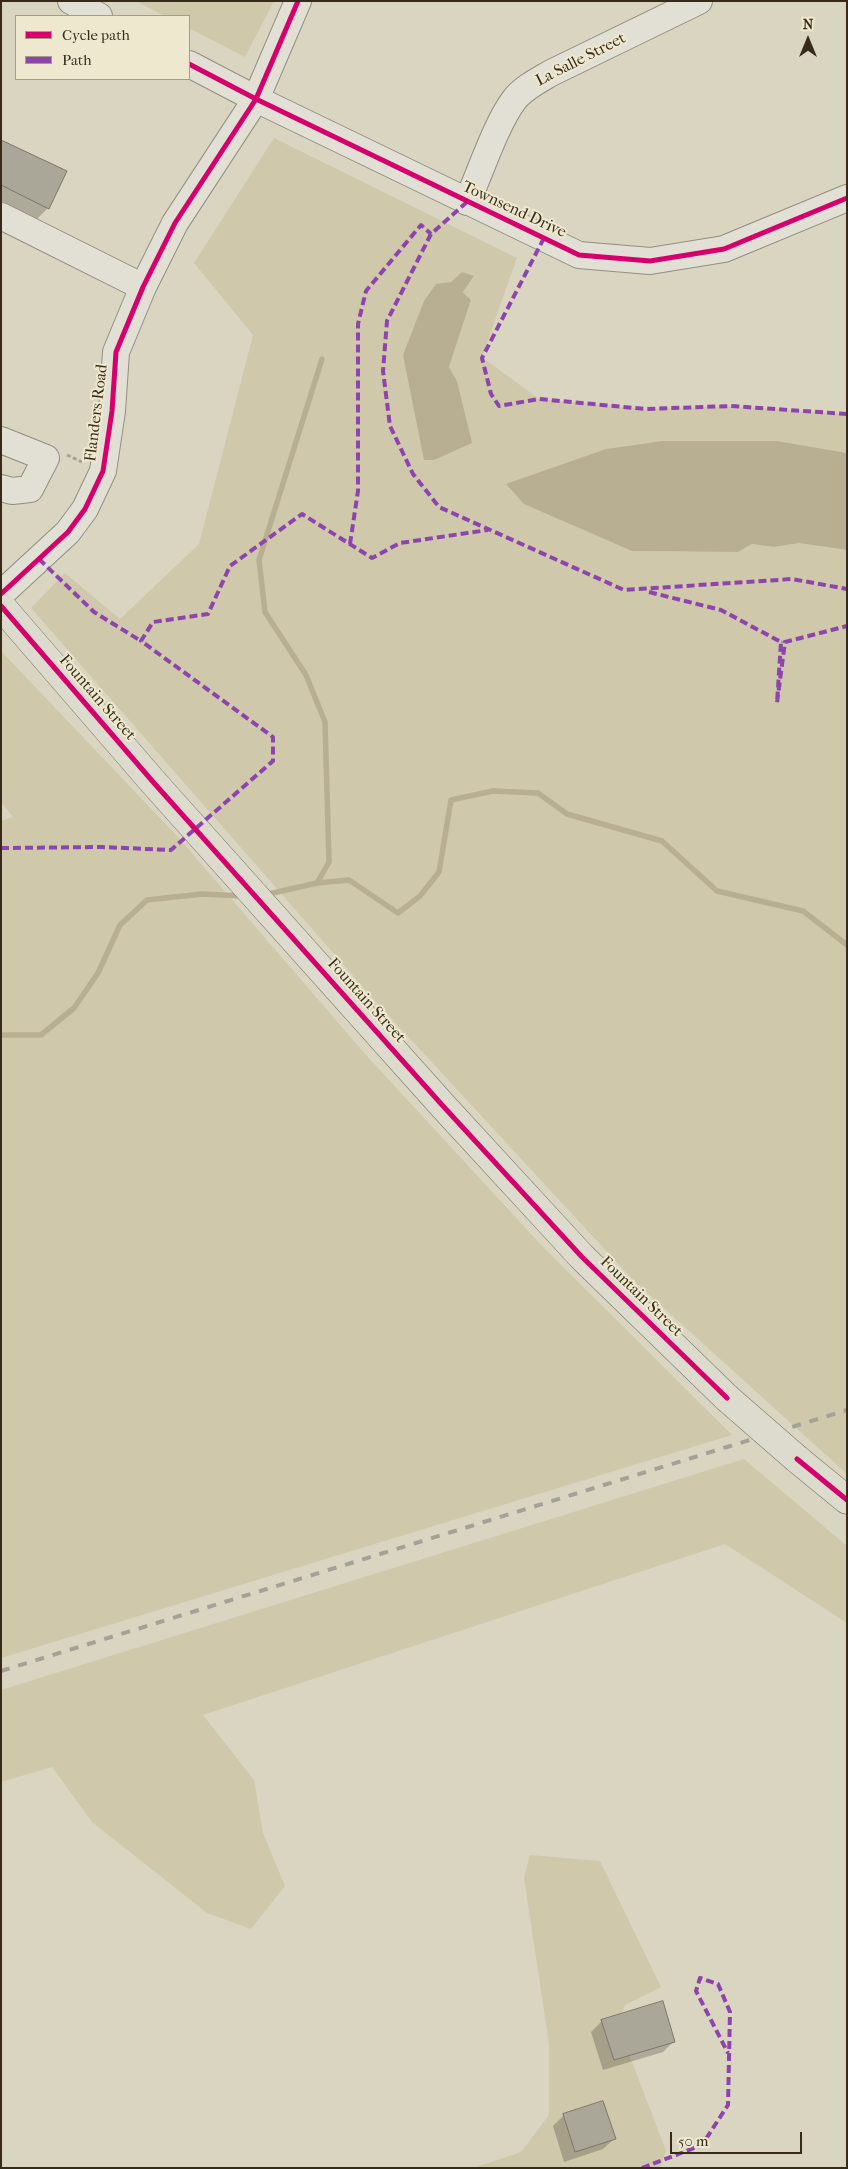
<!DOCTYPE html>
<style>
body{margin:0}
#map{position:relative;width:848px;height:2169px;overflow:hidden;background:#dad5c0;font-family:"IM FELL French Canon",serif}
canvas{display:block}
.frame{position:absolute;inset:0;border:2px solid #382a19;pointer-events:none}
.legend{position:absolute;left:15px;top:15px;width:175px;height:65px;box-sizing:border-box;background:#eee8cf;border:1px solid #a59c86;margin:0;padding:6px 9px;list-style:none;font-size:15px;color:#382a19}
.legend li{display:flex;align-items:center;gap:10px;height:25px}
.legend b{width:25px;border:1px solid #a59c86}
.north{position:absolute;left:783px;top:15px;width:50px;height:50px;-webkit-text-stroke:4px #eee8cf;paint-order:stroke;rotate:0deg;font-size:14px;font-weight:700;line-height:20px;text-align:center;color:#382a19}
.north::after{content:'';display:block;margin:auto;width:18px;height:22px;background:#382a19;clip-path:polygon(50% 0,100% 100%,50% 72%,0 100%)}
.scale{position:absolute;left:670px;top:2132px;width:132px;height:22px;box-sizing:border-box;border:2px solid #382a19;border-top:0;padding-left:6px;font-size:15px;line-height:18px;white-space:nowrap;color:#382a19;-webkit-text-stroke:4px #eee8cf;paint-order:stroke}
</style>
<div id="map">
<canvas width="848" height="2169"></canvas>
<div class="frame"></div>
<ul class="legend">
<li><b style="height:6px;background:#d6006c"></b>Cycle path</li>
<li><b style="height:6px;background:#8e44ad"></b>Path</li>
</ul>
<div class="north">N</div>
<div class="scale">50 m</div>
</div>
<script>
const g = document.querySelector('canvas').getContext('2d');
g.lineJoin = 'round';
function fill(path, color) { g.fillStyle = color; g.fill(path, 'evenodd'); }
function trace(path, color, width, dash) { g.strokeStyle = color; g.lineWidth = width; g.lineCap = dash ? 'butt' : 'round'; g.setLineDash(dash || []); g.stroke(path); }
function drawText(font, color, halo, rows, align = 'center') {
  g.font = font + ' "IM FELL French Canon",serif'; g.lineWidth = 4; g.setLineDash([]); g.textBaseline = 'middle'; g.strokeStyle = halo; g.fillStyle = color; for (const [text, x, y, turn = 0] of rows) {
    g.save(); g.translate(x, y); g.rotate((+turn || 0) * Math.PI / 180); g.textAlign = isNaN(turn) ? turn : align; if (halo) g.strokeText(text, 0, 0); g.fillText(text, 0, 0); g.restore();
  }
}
const green = new Path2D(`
 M136 1H274L245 57 189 28V16H165Z
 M274 138 517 258 482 357 539 399 646 409 731 406 847 414V453L777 441H662L606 449 632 551 738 552 752 544 774 547 799 543 847 550V1474L633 1280 378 1004 31 608 65 573 120 619 199 544 253 335 194 263ZM462 272 474 277 463 292 471 300 449 367 457 381 424 459Z
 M1 651 178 837 366 1055 543 1247 732 1435 1 1658V821L13 817 1 802Z
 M744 1459 847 1546V1623L725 1544 203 1715 254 1780 263 1833 285 1886 251 1929 207 1913 92 1822 52 1767 1 1782V1690Z
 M530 1855 600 1861 661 1987 625 2005 618 2025 666 2151 660 2168H473L521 2152 549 2115V2044L524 1878Z`);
const water = new Path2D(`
 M462 272 474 276 463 292 471 300 449 367 457 381 472 443 434 460H424L403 355 424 301 436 284 451 282Z
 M662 441H777L847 453V550L799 543 774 547 752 544 738 552 632 551 524 504 506 484 606 449Z`);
const shadow = new Path2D(`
 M1 142 48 208 37 219 1 201Z
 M602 2021 674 2041 663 2052 603 2070 591 2032Z
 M564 2115 614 2139 603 2149 564 2162 553 2126Z`);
const stream = new Path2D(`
 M317 883 329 862 325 722 306 675 265 612 259 560 322 359
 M264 895 317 883 349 880 398 913 420 896 439 872 451 800 493 791 538 793 567 814 662 841 717 891 803 911 847 945
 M1 1035H41L74 1008 98 973 120 925 147 900 202 894 243 896`);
const building = new Path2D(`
 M1 140 67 171 49 209 1 185Z
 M663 2001 675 2042 614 2060 601 2020Z
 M603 2101 616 2139 575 2152 563 2114Z`);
const path = new Path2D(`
 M67 455 82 462
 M781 642H785`);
const minor = new Path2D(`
 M71 1 99 16
 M189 64 256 99 579 255 650 261 724 249 847 198
 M467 202C480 173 496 124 514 100 523 88 539 80 551 73L699 1
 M1 216 143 287
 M1 440 46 458 30 489 12 491 1 488
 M1 594 68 532 85 509 103 471 112 411 116 352 143 287 175 223 256 99 298 1`);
const major = new Path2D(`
 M1 606 154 783 443 1106 582 1257 727 1398
 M797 1459 847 1500`);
const rail = new Path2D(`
 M1 1671 847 1410`);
const majorBridge = new Path2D(`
 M727 1398 797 1459`);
const quiet = new Path2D(`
 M467 202 431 234 387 321 383 371 390 426 413 474 439 507 624 590 792 579 847 589
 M544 238 482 358 491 394 499 406 539 399 646 409 731 406 847 414
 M350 544 358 491V324L366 291 421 225 431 234
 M39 559 94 612 141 641
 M649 592 721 610 781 642 777 703 785 642 847 626
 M1 848 101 847 171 850 273 761V737L141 641 153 622 208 614 230 566 302 514 372 558 400 543 488 530
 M642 2168 702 2145 728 2105 730 2012 718 1984 700 1978 696 1991 728 2053`);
const cycleway = new Path2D(`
 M189 64 256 99 579 255 650 261 724 249 847 198
 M1 594 68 532 85 509 103 471 112 411 116 352 143 287 175 223 256 99 298 1
 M1 606 154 783 443 1106 582 1257 727 1398
 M797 1459 847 1500`);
const streetNames = [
 ["La Salle Street",581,60,-27],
 ["Townsend Drive",514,210,25],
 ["Flanders Road",97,413,-83],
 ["Fountain Street",97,698,49],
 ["Fountain Street",366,1001,48],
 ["Fountain Street",641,1297,44]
];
fill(green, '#d0c8ab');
fill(water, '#b8af93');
fill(shadow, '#0003');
trace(stream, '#b8af93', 5.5);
fill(building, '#aba798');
trace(building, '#7b766a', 1);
trace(minor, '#928e80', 28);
trace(major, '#7b766a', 29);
trace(path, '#a4a197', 3, [4, 2.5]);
trace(minor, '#e2e0d5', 26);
trace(major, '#dddbce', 28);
trace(rail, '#a4a197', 4, [9, 9]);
trace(majorBridge, '#7b766a', 29, []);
trace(majorBridge, '#dddbce', 28);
trace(quiet, '#8e44ad', 4, [8, 4]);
trace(cycleway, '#d6006c', 5);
drawText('16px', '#382a19', '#eee8cf', streetNames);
</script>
